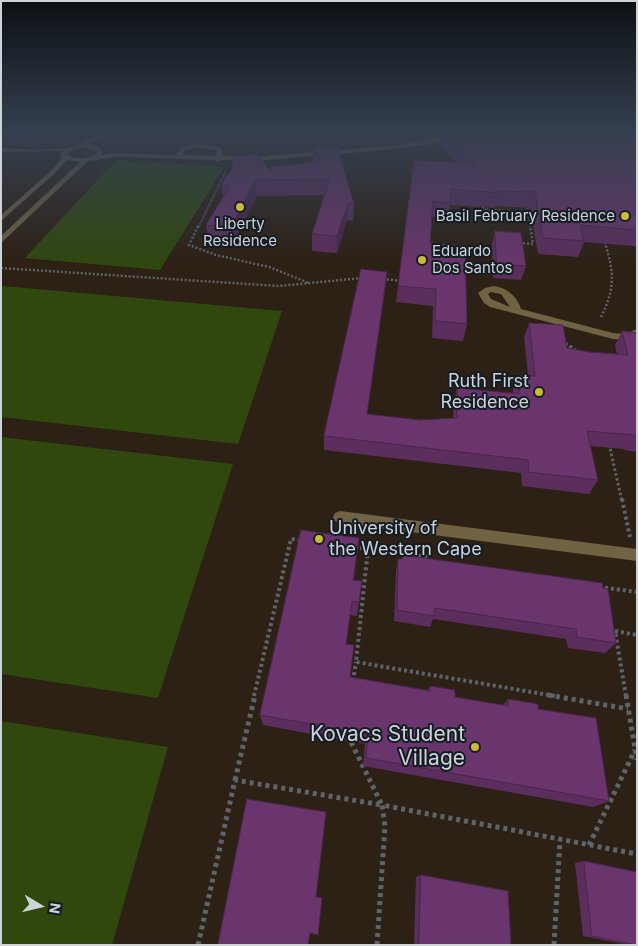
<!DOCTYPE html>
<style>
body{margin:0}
#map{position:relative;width:638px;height:946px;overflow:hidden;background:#151d24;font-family:Inter,sans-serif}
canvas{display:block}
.frame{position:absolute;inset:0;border:2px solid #ced3d8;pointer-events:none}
.north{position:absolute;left:15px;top:881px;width:50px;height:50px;-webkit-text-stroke:4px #151d24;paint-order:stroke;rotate:99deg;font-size:14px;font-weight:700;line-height:20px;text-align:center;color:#ced3d8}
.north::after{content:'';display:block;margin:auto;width:18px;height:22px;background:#ced3d8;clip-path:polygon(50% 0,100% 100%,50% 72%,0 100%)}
</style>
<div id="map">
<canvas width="638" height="946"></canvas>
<div class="frame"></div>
<div class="north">N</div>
</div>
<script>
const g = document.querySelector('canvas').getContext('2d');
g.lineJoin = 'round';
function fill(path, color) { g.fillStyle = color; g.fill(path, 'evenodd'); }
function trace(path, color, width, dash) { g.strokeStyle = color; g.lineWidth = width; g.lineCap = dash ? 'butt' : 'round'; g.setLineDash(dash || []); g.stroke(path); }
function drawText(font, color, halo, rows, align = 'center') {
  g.font = font + ' Inter,sans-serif'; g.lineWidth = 4; g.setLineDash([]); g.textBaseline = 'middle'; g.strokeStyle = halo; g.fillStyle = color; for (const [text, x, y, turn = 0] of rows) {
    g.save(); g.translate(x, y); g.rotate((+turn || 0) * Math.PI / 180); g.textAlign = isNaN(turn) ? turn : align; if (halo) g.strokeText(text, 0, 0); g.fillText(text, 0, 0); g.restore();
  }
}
const education = new Path2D(`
 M1 133H637V945H1Z`);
const green = new Path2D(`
 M116 160 224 167 160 270 25 258Z
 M3 286 282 311 238 444 1 417V288Z
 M1 437 233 464 158 698 1 674Z
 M1 721 168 747 112 945H1Z`);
const pathFar4 = new Path2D(`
 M410 169 411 172H416
 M483 207V209L528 212 527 203
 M528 212 530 228
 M198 228 226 171`);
const pathFar3 = new Path2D(`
 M198 226 189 245 216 255 269 267 309 283
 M519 243 533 244 530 226
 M1 268 279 286 362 278
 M383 279 402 281
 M601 317C616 287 614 271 604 240
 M563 341 572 348`);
const pathFar2 = new Path2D(`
 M570 346 578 352
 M609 444 622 501`);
const pathFar1 = new Path2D(`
 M622 499 630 537
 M354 547 368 549
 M428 563 427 557 368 549 356 662 555 696
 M599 587 637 592
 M353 681 356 662
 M254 696 291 539 301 540
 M626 696 615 631 637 635`);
const path = new Path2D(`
 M548 695 628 709
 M626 695 637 760
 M235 780 255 695
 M589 845 635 750
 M198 945 235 780 382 805 349 738
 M377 945 385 826 382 805 637 854
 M554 945 560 840`);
const minor = new Path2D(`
 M97 133H105L89 144 99 147 103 152 101 155 116 153 176 155 181 147 198 144 220 147 223 151 222 156 253 157 397 145 466 133H479L445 142 397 149 253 161 221 160 218 162 215 160 116 157 88 161 1 243V236L80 162 67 160 56 172 1 221V215L52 170 62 158 60 154 62 151 1 152V148C26 149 57 153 80 144 86 142 92 137 97 133ZM83 148 92 149 97 152C89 159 75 161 67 154L73 150ZM198 148 216 150V156L183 155 185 150Z
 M494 286C507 288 517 296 521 309L613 333 625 334 637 329V336L626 340 613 339 490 307 484 303 478 293 485 288ZM491 292 501 294 510 307 491 299 488 294Z
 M340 511 637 549V561L340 523 335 521 333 517 335 513Z`);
const wall = new Path2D(`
 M442 133H637V249L635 246 584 242 578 257 538 254 530 208 495 206V208L450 205 448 218 432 217 430 243 467 324 463 341 432 338 433 306 396 302 414 160 457 163 440 145Z
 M313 148 354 204 353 221 347 220 337 253 312 251V234L324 195 257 196 233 244 209 242 206 225 223 197 221 185 232 169 271 172 313 162Z
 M495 231 526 266 521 280 493 278 492 244Z
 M387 272 367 414 420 420 453 418 454 402 457 388 513 393V389L518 375H528L524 337 529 323 567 348 589 352 617 354 615 345 622 331 637 333V452L625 450 624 449 590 446 598 480 589 494 522 486 521 473 324 450V436Z
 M359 538 354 580 362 581 357 616 350 615 346 644 350 677 428 690 430 686 455 697 503 705 508 699 538 709 609 801 593 807 363 766 365 744 263 725 260 715Z
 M398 559 616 643 605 653 568 648 566 639 433 619 430 627 394 621 396 571Z
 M584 861 637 945H629L583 936 575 863Z
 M421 875 511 945H414L416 877Z`);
const shadedWall = new Path2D(`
 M255 180 257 196 233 244 231 227Z
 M348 203 347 220 337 253V236Z
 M387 272 386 286 365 428 367 414Z`);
const building = new Path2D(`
 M444 133H637V230L580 225 584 241 543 238 535 192 498 191 499 193 451 189 450 203 433 201 430 243 465 246 467 324 435 321 436 289 398 286 414 160 477 164Z
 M337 145 354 204 348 203 337 236 312 234 330 179 255 180 231 227 206 225 230 186 221 185 232 169 233 157 258 154 271 172 270 167 322 161 313 148Z
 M495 231 521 233 526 266 497 264Z
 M361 269 387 272 367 414 420 420 457 418V388L520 394 518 375 535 376 529 323 563 325 567 348 589 352 628 355 622 331 637 333V437L634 436 633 435 587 431 598 480 529 472 528 460 324 436Z
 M301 530 359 538 353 580 362 581 359 602 352 601 346 644 354 645 350 677 430 691V686L455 690V697L508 706V699L538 704V709L596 718 609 801 366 758 368 734 260 715Z
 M403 555 602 583 603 588 608 589 616 643 577 637 576 629 435 608 434 616 397 610 398 559H402Z
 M247 799 326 812 316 897 322 898 318 935 310 933 308 945H218Z
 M584 861 637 872V945L592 936Z
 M421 875 508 891 511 945H419Z`);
const markers = [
 [240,207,5,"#cbb939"],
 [625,216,5,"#cbb939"],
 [422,260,5,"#cbb939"],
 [539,392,5,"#cbb939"],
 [319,539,5,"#cbb939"],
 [475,747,5,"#cbb939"]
];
const farPoinames = [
 ["Basil February Residence",615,216],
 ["Liberty",240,224,"center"],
 ["Residence",240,241,"center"],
 ["Eduardo",432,251,"left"],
 ["Dos Santos",432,268,"left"]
];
const poiNames = [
 ["Ruth First",529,382],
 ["Residence",529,403],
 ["University of",329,529,"left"],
 ["the Western Cape",329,550,"left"]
];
const nearPoinames = [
 ["Kovacs Student",465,735],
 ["Village",465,759]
];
fill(education, '#2d2014');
fill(green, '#30470e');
trace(pathFar4, '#5d646a', 2, [1, 1]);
trace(pathFar3, '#5d646a', 2.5, [2, 2]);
trace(pathFar2, '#5d646a', 3, [2.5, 2.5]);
trace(pathFar1, '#5d646a', 4, [3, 3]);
trace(path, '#5d646a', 5, [4, 4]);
fill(minor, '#6f6344');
fill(wall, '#5b2e5d');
fill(shadedWall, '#4a254c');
fill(building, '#6a356c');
trace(building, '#4a254c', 1);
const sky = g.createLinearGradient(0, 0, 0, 266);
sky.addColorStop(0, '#0c1014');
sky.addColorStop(0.5, '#354050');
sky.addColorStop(1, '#35405000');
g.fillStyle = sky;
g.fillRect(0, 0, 638, 266);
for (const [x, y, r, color] of markers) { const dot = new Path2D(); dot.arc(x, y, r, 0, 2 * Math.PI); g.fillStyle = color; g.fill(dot); trace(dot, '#151d24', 2); }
drawText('15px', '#ced3d8', '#151d24', farPoinames, 'right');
drawText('18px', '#ced3d8', '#151d24', poiNames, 'right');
drawText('21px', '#ced3d8', '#151d24', nearPoinames, 'right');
</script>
